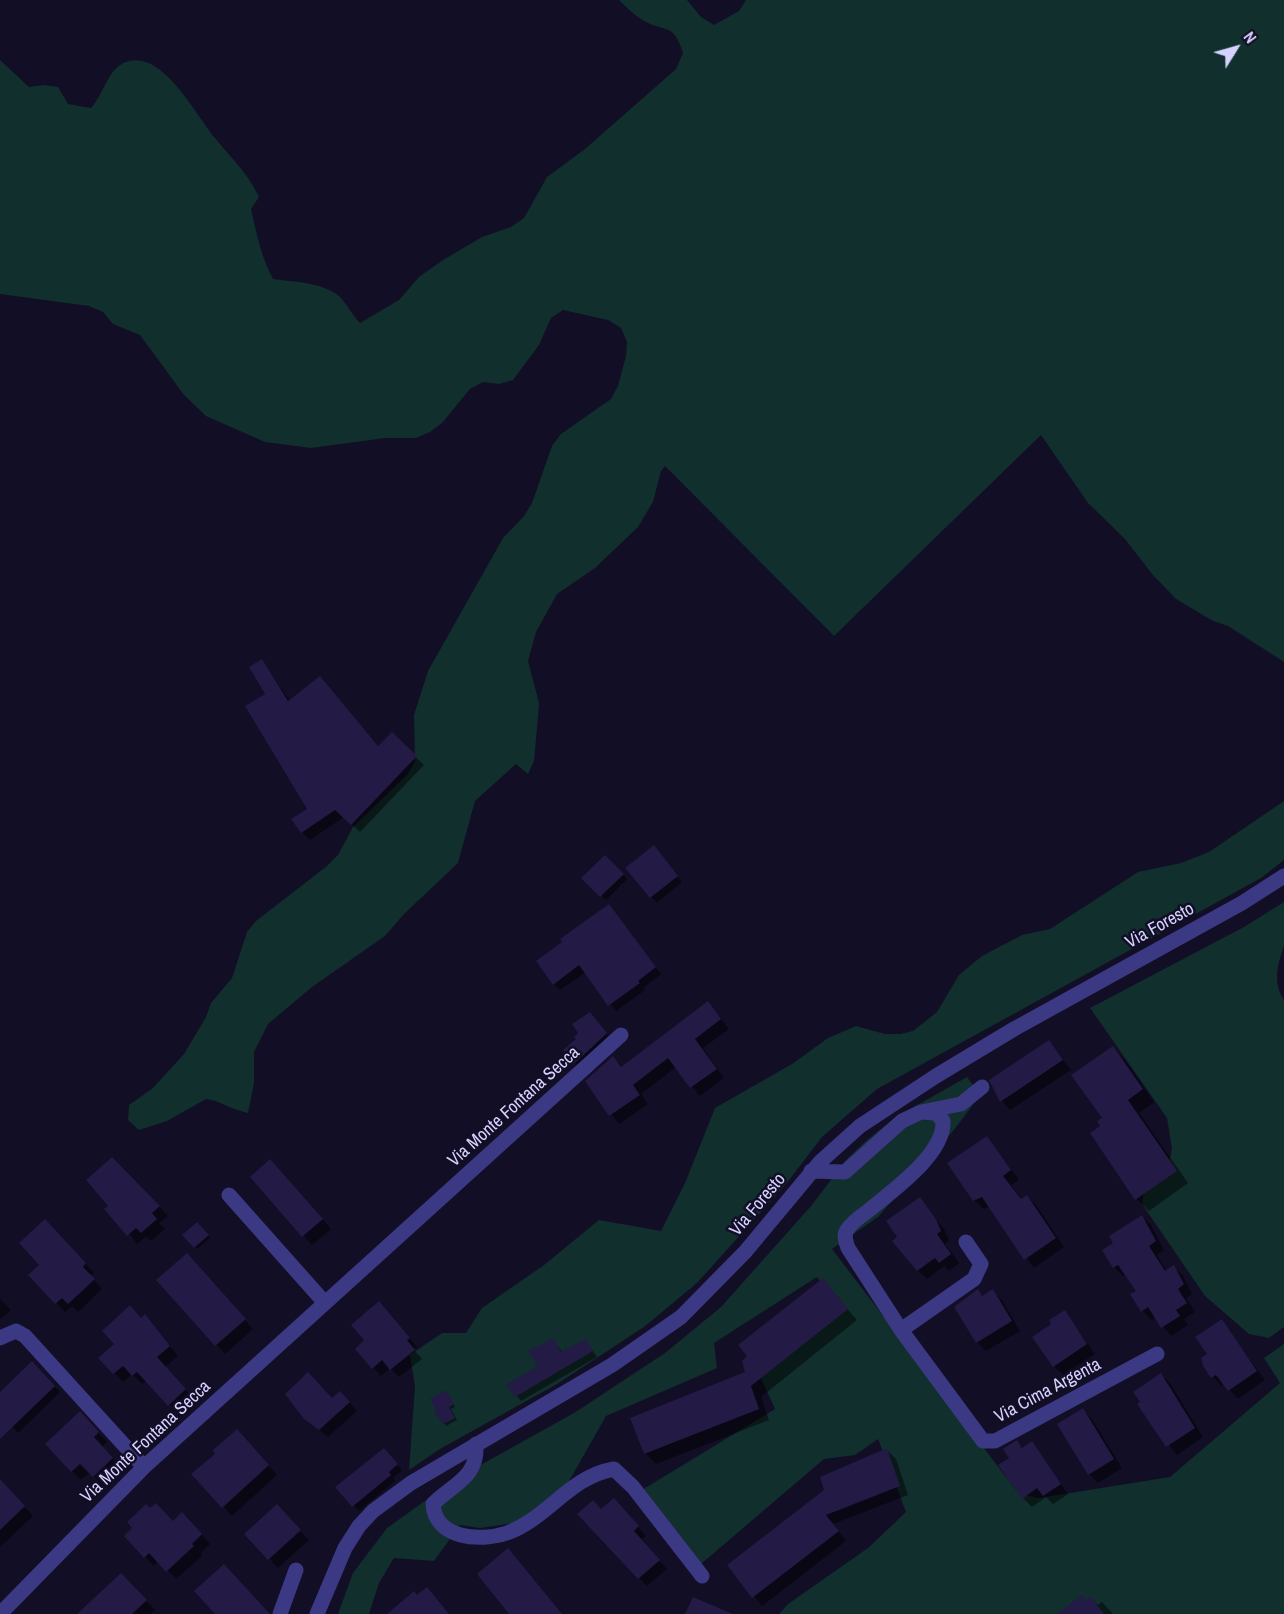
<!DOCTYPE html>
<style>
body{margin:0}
#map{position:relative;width:1284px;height:1614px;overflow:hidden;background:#120e25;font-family:"Archivo Narrow",sans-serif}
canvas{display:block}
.north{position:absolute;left:1206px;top:18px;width:60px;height:60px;-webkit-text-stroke:4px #120e25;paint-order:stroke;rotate:53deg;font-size:16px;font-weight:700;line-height:24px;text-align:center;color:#d6d2ff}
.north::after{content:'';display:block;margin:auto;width:21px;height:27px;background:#d6d2ff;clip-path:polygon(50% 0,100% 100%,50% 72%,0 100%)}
</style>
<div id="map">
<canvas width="1284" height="1614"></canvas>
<div class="north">N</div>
</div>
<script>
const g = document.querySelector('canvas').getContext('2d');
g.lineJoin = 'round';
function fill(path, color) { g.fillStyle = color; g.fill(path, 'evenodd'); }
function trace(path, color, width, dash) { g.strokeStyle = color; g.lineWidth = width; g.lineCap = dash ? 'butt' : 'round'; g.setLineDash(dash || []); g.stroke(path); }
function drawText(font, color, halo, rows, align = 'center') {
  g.font = font + ' "Archivo Narrow",sans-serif'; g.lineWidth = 5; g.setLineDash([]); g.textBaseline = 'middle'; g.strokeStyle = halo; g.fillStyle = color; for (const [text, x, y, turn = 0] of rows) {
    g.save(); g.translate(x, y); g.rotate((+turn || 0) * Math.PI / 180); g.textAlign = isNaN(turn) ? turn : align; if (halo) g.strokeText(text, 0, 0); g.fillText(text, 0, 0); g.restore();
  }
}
const green = new Path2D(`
 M619 0H687L701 17 714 25 739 11 746 0H1284V662L1228 626 1213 621 1176 599 1152 574 1125 539 1088 503 1041 435 834 636 665 466 661 471 653 502 638 527 595 568 557 594 536 632 528 661 539 703 538 717 534 761 528 774 516 764 475 801 458 863 404 914 385 936 312 987 268 1024 254 1052V1083L248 1113C232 1110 221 1101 206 1099L167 1121 139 1130 128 1120 129 1105 153 1088 184 1054 206 1017 211 1003 232 978 247 932 256 921 327 866 338 855 353 827 408 774 415 761 414 715 428 671 503 538 524 516 532 503 552 446 561 434 611 399 618 386 626 356 627 342 621 328 608 320 563 310 551 318 539 345 513 380 499 384 483 382 470 389 442 423 430 432 416 438H385L311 448 265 442 206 416 184 395 140 335 113 324 103 312 89 306 0 294V60L29 87 44 85 58 87 68 104 91 108C104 94 108 68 126 62 163 49 196 116 215 138 231 158 248 173 259 197L251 209C256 232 262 259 273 279 294 282 323 282 340 297 347 304 352 315 360 323L399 300 419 277 443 260 482 237 511 227 524 218 547 177 585 149 676 69 683 53C673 20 664 34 641 19 633 14 626 7 619 0Z
 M1284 801V860L1261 878 877 1089 822 1137 786 1184 697 1283 644 1327 557 1384 440 1449 409 1470 415 1386 410 1355 442 1333H466L482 1308 544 1265 599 1220 661 1231 685 1183 715 1108 792 1064 828 1038 856 1026 885 1034H900L913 1031 937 1012 959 975 982 956 1022 935 1050 929 1138 872 1181 863 1209 852Z
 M1284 902C1284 915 1284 934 1284 946 1278 963 1272 982 1284 1000V1327L1269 1338 1249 1334 1205 1296 1142 1204 1145 1185 1168 1169 1172 1149 1167 1118 1090 1008 1244 927Z
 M967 1077 980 1095 954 1130 878 1217 832 1249 1019 1494 1039 1498 1170 1477 1280 1383 1264 1358 1284 1344V1614H779L788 1604 868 1548 906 1512 878 1439 855 1455 824 1459 701 1564 637 1493 775 1409 757 1369 841 1311 817 1277 714 1343 717 1368 606 1416 568 1483 576 1495 542 1519 480 1528 460 1525 434 1561 394 1558 379 1583 369 1614H338L353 1573 387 1528 457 1478 574 1413 665 1353 721 1307 811 1206 847 1159 867 1140 896 1117Z`);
const shadow = new Path2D(`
 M262 661 290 701 379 748 392 734 424 765 360 832 344 817 310 840 302 832 309 809 267 695Z
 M659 853 682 882 657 903 651 897Z
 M605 857 627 879 606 900 584 878Z
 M615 913 661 974 643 988 645 990 616 1011 586 972 560 990 554 984Z
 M707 1003 729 1029 703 1048 724 1078 700 1096 676 1067 641 1094 648 1104 619 1124 587 1081 613 1058 622 1067Z
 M595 1019 611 1039 579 1069 565 1050 578 1039Z
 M1049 1042 1071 1070 1010 1110 1002 1101Z
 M1113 1048 1125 1060 1154 1102 1139 1113 1188 1183 1149 1211 1137 1199 1102 1126Z
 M987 1138 1019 1180 1011 1185 1022 1200 1027 1196 1036 1205 1064 1247 1034 1268 990 1206 984 1209 974 1200Z
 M279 1170 331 1229 312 1245 252 1177Z
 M136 1181 168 1216 159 1223 165 1229 151 1241 146 1236 137 1244 110 1206Z
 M920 1199 944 1229 949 1240 945 1244 959 1263 949 1271 944 1266 927 1279 918 1270 899 1237Z
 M1142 1216 1151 1225 1164 1250 1157 1255 1167 1272 1174 1267 1183 1276 1192 1294 1186 1298 1195 1312 1184 1319 1188 1325 1171 1336 1156 1317 1152 1320 1143 1311 1138 1292 1126 1274 1123 1276 1114 1267 1115 1243Z
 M197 1224 210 1238 197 1249 184 1235Z
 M54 1230 94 1273 90 1276 102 1289 78 1312 72 1306 65 1312 30 1275 41 1265Z
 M196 1264 253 1329 225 1354 159 1280Z
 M822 1280 857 1320 761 1397 769 1420 656 1464 645 1453 747 1373Z
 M978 1291 983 1297 993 1291 1002 1300 1020 1331 986 1351 977 1342Z
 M0 1299 11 1310 0 1319Z
 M386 1311 417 1347 413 1349 422 1359 399 1377 390 1368 381 1376 373 1368 367 1341Z
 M1065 1312 1095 1354 1063 1375 1054 1366 1053 1324Z
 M145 1316 178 1356 165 1367 194 1399 178 1413 147 1380 142 1384 132 1374 123 1382 100 1358Z
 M1221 1321 1265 1380 1238 1399 1224 1384 1222 1386 1213 1377 1209 1354Z
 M553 1340 563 1353 586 1341 597 1357 521 1401 508 1385 540 1366Z
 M32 1364 60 1392 18 1433 0 1414V1394Z
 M1161 1374 1170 1383 1203 1437 1177 1455 1139 1404Z
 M448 1394 455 1407 451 1409 457 1420 446 1426 444 1423Z
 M332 1400 348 1401 357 1411 328 1437 305 1418Z
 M1083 1410 1092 1419 1122 1468 1098 1483 1089 1474Z
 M89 1422 107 1442 102 1447 121 1468 103 1485 90 1472 81 1480 72 1471Z
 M246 1440 277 1475 232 1516 194 1474Z
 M1017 1442 1023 1449 1031 1443 1068 1494 1053 1504 1046 1497 1032 1507 1023 1498 1011 1458Z
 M887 1450 896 1459 908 1495 833 1524 846 1541 762 1606 729 1565Z
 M389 1455 402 1470 393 1478 395 1481 359 1511 337 1487Z
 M2 1483 33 1516 0 1547V1485Z
 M623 1508 646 1536 641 1540 667 1569 647 1586 639 1578 602 1511Z
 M285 1515 309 1540 278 1568 246 1534Z
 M173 1523H191L210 1544 200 1554 202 1556 176 1579 159 1561 154 1566 145 1557Z
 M121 1575 155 1610 150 1614H92Z
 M1091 1598 1098 1605 1102 1602 1113 1614H1060Z`);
const building = new Path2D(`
 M262 659 288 701 320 676 378 746 392 732 417 756 351 825 335 810 301 833 291 819 307 809 245 706 265 694 249 667Z
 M654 845 678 876 650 898 625 868Z
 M605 855 624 874 600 897 581 878Z
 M609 904 656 967 638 981 640 983 608 1006 579 965 553 985 536 961 562 942 560 939Z
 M708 1001 721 1019 695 1039 717 1069 690 1088 668 1058 633 1085 640 1095 609 1116 585 1081 613 1056 621 1067Z
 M590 1012 607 1033 573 1065 563 1050 576 1039 574 1037 578 1033 572 1024Z
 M1049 1040 1063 1060 1000 1102 989 1080Z
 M1113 1046 1143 1089 1128 1100 1177 1171 1135 1200 1090 1133 1100 1126 1097 1121 1102 1118 1071 1075Z
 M987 1136 1011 1170 1003 1176 1021 1199 1027 1195 1056 1238 1024 1260 982 1197 973 1201 947 1163Z
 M112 1157 160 1206 152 1213 157 1219 141 1233 136 1228 127 1236 104 1209 108 1206 86 1180Z
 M270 1159 323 1219 302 1237 250 1177Z
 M920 1197 936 1219 941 1231 937 1234 951 1254 939 1263 935 1258 917 1271 892 1241 897 1237 886 1221Z
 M1142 1215 1156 1241 1149 1246 1165 1271 1174 1265 1184 1284 1178 1289 1187 1303 1176 1310 1180 1316 1161 1328 1148 1307 1141 1312 1130 1294 1136 1291 1118 1265 1113 1268 1102 1250 1113 1243 1109 1236Z
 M45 1219 86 1263 83 1267 95 1279 68 1304 62 1298 55 1304 28 1275 39 1265 19 1243Z
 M197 1222 209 1235 194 1248 182 1235Z
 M187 1253 246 1319 215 1346 156 1280Z
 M823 1278 848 1309 751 1386 759 1409 644 1454 630 1418 745 1372 742 1361 747 1356 738 1345Z
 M978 1289 982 1296 993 1289 1012 1321 976 1343 954 1307Z
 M379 1301 410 1338 407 1340 415 1350 390 1370 382 1360 372 1369 355 1349 364 1340 351 1325Z
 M130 1305 141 1318 145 1314 170 1346 157 1357 186 1389 168 1406 137 1372 132 1376 123 1366 113 1374 98 1358 114 1344 102 1331Z
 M1065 1310 1087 1344 1053 1367 1032 1337 1051 1324 1049 1320Z
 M1222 1319 1257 1371 1228 1391 1216 1375 1211 1378 1203 1366 1201 1358 1207 1354 1195 1337Z
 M554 1338 561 1352 586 1339 593 1351 515 1397 506 1385 538 1366 528 1351Z
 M32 1361 55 1386 0 1439V1392Z
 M308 1372 332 1398 340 1391 350 1402 319 1430 304 1419 285 1394Z
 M1161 1373 1195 1428 1166 1447 1137 1404 1140 1402 1133 1392Z
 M446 1390 454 1404 449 1407 455 1418 443 1424 434 1411 436 1410 430 1399Z
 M1083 1408 1114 1459 1088 1475 1057 1424Z
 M80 1411 99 1432 94 1437 113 1458 93 1477 80 1464 71 1472 45 1444Z
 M237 1429 269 1465 222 1508 191 1474 215 1454 213 1450Z
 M1017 1440 1022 1448 1032 1441 1061 1484 1043 1496 1037 1488 1022 1499 998 1465 1009 1458 1003 1449Z
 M384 1448 398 1464 389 1472 391 1475 352 1507 335 1487Z
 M887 1448 900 1486 826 1515 839 1531 752 1598 727 1565 824 1490 820 1477Z
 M0 1479 25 1506 0 1530Z
 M614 1498 639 1526 634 1531 660 1560 638 1579 577 1514 593 1500 601 1509Z
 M156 1503 173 1521 182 1512 202 1534 192 1544 194 1546 166 1572 149 1553 144 1558 124 1536 132 1528 127 1522 146 1504 150 1508Z
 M277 1504 301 1530 268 1560 244 1534Z
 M508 1548 562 1614H509L477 1574Z
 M224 1564 270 1614H215L194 1591Z
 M121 1573 147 1600 132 1614H77Z
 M427 1587 449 1614H387L414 1591 417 1595Z
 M1082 1595 1086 1600 1091 1597 1104 1614H1057Z
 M693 1597 733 1614H685Z`);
const minor = new Path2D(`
 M921 1112 936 1113 943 1121C945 1154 892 1191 868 1211 861 1216 851 1223 847 1230 843 1236 846 1242 848 1248L901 1330 983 1441H995L1157 1354
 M811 1171 845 1172 902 1121 921 1112 961 1104 982 1087
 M229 1195 325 1303
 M901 1330 974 1279 981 1264 966 1242
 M0 1338 16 1331 25 1336 144 1467
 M476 1444C478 1478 454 1483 433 1504 435 1539 480 1542 507 1533 548 1518 569 1477 614 1469L633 1487 702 1576
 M0 1614 144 1467 621 1035
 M280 1614 296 1570
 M317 1614 345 1548 359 1526 373 1511 411 1483 612 1365 681 1317 745 1252 820 1162 860 1126 936 1076 1014 1029 1242 903 1284 876`);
const streetNames = [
 ["Via Foresto",1160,926,-29],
 ["Via Monte Fontana Secca",514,1107,-42],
 ["Via Foresto",758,1205,-50],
 ["Via Cima Argenta",1048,1391,-28],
 ["Via Monte Fontana Secca",146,1442,-43]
];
fill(green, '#112f2d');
fill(shadow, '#0007');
fill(building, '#231a46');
trace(minor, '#3b3984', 15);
drawText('18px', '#d6d2ff', '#120e25', streetNames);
</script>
